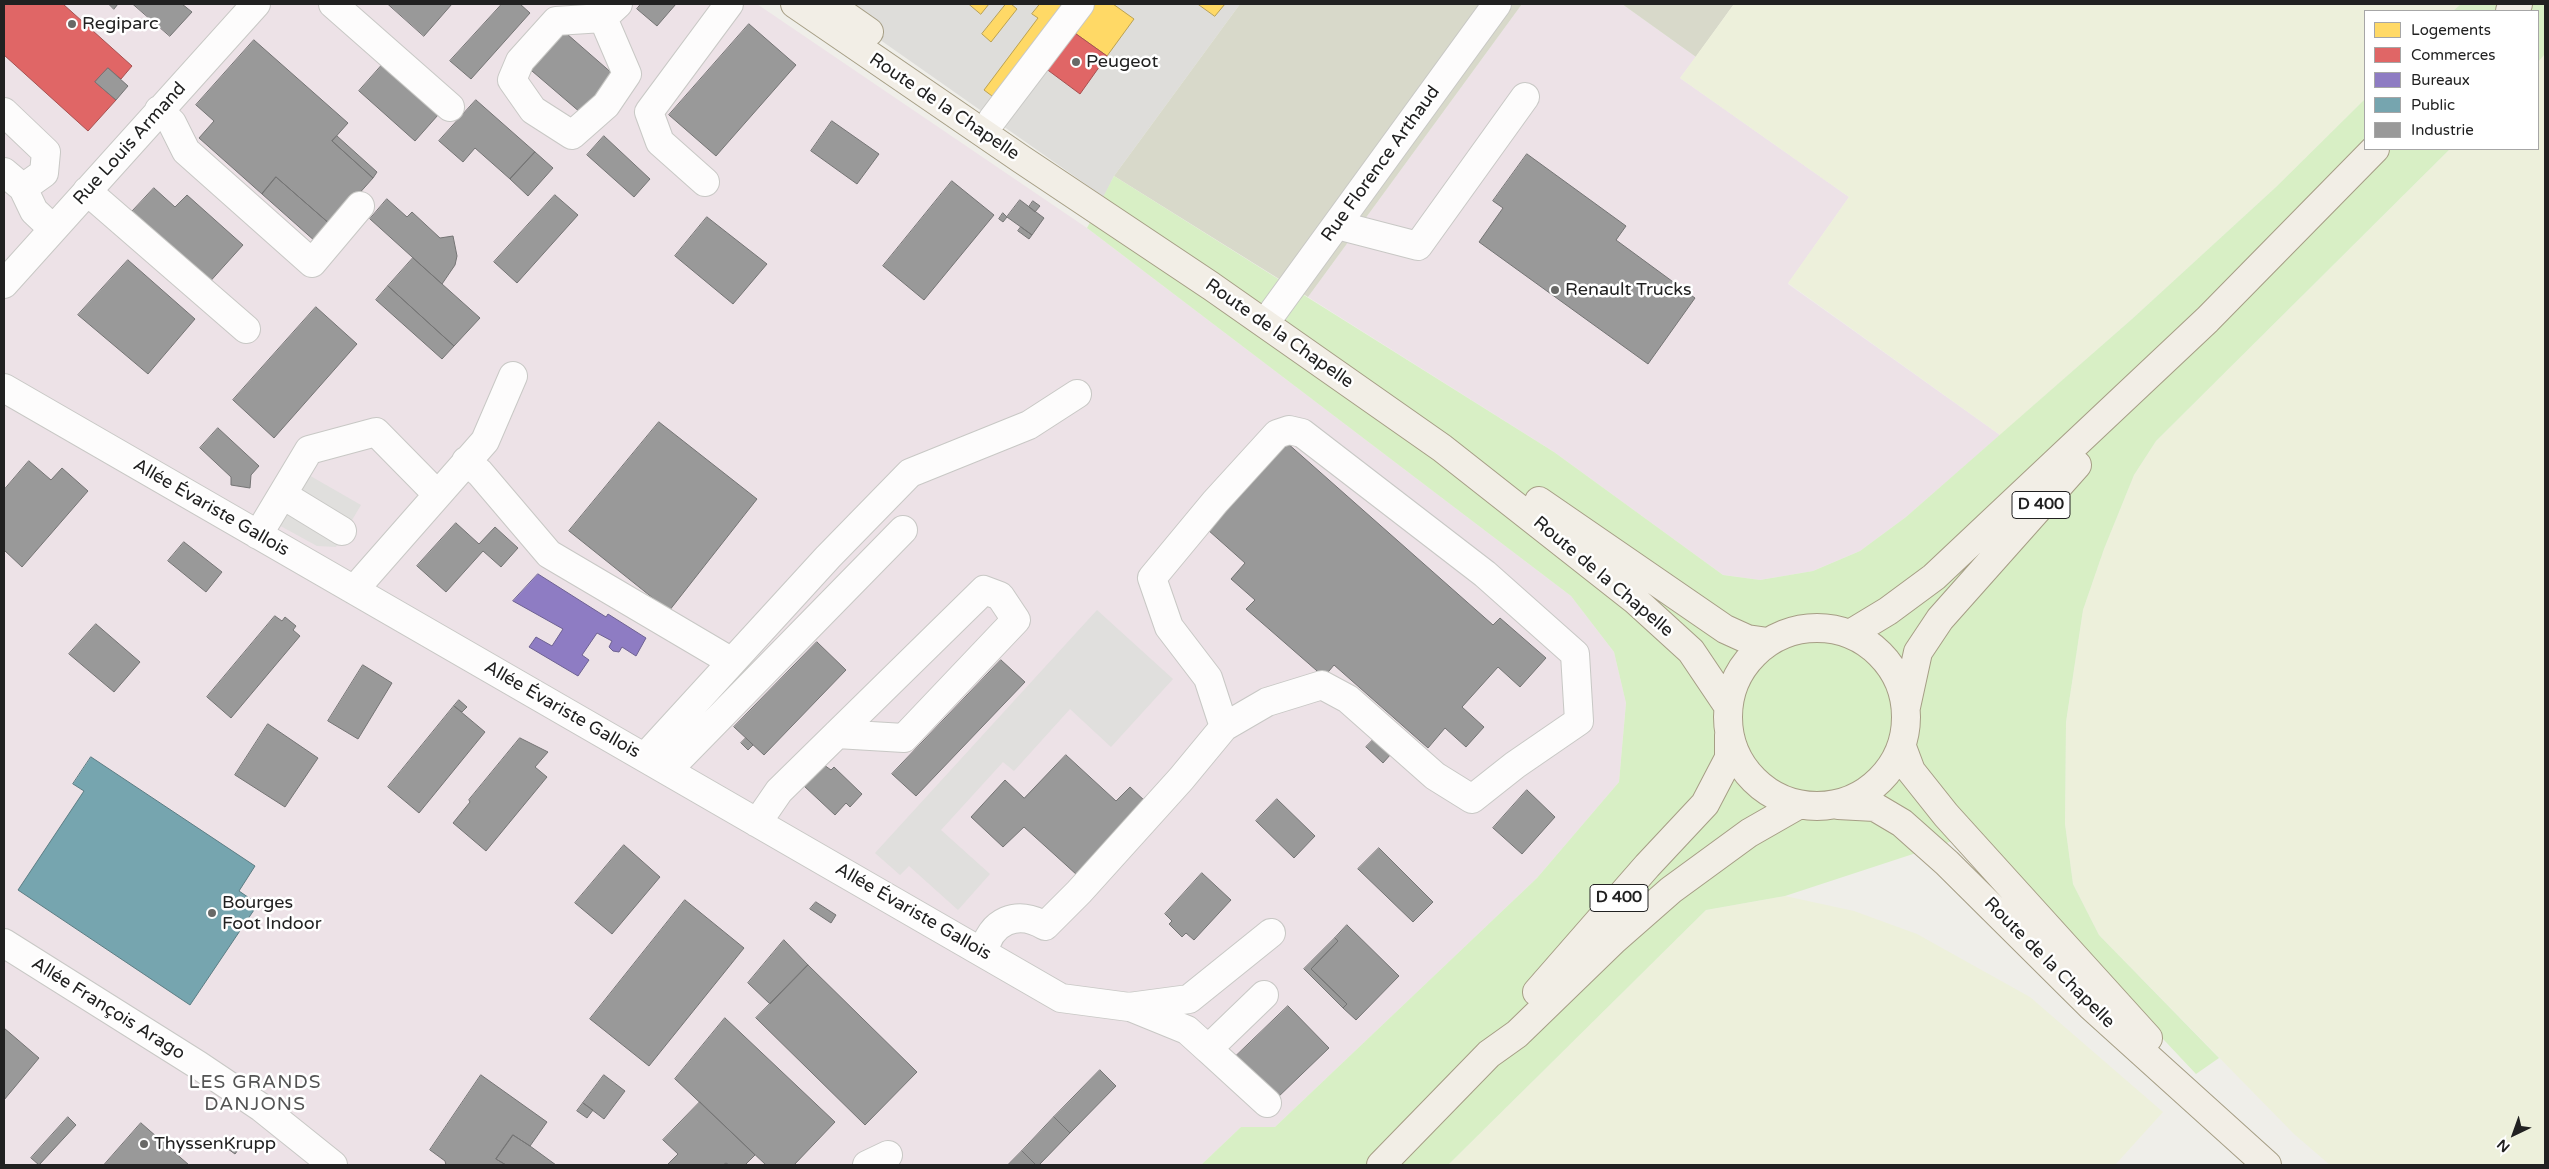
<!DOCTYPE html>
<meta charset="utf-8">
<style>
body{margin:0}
#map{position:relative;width:2549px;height:1169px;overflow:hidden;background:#efeee9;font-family:"Varela Round",sans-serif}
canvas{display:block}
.frame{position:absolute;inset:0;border:5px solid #212121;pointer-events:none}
.legend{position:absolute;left:2364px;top:10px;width:175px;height:140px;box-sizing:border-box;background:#fff;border:1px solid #a6a6a6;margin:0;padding:6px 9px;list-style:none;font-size:15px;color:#212121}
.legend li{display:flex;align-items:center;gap:10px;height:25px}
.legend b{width:25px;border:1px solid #a6a6a6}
.north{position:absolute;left:2489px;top:1109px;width:50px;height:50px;-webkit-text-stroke:4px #fff;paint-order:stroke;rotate:222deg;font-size:14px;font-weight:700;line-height:20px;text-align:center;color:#212121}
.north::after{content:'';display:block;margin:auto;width:18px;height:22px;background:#212121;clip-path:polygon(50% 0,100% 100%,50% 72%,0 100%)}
</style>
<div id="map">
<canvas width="2549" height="1169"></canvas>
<div class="frame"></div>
<ul class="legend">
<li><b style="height:14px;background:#ffd966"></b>Logements</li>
<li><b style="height:14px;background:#e06666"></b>Commerces</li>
<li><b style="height:14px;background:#8e7cc3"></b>Bureaux</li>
<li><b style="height:14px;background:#76a5af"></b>Public</li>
<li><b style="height:14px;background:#999"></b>Industrie</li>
</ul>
<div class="north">N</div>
</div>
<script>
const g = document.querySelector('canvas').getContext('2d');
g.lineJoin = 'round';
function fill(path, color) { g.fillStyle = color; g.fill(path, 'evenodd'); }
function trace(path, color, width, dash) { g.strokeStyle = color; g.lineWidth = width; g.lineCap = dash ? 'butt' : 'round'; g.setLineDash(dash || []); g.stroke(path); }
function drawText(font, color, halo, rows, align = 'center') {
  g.font = font + ' "Varela Round",sans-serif'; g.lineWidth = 5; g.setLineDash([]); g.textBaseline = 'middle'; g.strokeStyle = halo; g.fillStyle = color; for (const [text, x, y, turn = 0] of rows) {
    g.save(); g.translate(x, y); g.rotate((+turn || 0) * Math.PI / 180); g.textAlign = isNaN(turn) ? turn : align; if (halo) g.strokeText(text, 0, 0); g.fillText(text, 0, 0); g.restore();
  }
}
const residential = new Path2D(`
 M829 4H1240L1114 176 1104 197Z`);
const industrial = new Path2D(`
 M4 4H757L1087 228 1571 596 1614 652 1626 703 1619 782 1537 878 1275 1127H1241L1201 1165H4Z
 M1522 4H1622L1696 57 1680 78 1849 197 1788 284 2000 435 1906 517 1860 551 1813 571 1760 580 1723 575 1554 452 1308 297Z`);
const construction = new Path2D(`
 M1240 4H1522L1308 297 1114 176Z
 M1622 4H1734L1696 57Z`);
const farmland = new Path2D(`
 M1734 4H2461L2453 11H2365V99L2276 187 2132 319 2000 435 1788 283 1849 197 1680 78Z
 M2545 54V1165H2330L2294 1134 2099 935 2073 884 2065 824 2066 722 2083 610 2104 549 2134 475 2156 441 2450 149H2538V62Z
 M1785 896 1854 911 1917 934 2030 997 2163 1112 2115 1165H1448L1706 910Z`);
const grass = new Path2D(`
 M2461 4H2545V54L2538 62V11H2453Z
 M2365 99V149H2450L2156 441 2134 475 2104 549 2083 610 2066 722 2065 824 2073 884 2099 935 2219 1058 2196 1074 1971 835 1785 896 1706 910 1448 1165H1201L1241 1127H1275L1537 878 1619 782 1626 703 1614 652 1571 596 1087 228 1114 176 1554 452 1723 575 1760 580 1813 571 1860 551 1906 517 2132 319 2276 187Z`);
const parking = new Path2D(`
 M307 474 361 505 336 547 317 546 275 523Z
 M1097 610 1173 679 1111 747 1070 709 1014 771 1003 762 941 830 990 874 958 910 909 866 900 875 875 853Z`);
const homes = new Path2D(`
 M969 4H989L981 14Z
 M1006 4H1011L1017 9 991 42 982 34Z
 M1040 4H1059L1065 9 996 99 984 90 1038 18 1032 14Z
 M1091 4H1113L1134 19 1107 56 1072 31Z
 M1198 4H1225L1215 16Z`);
const shops = new Path2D(`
 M4 4H63L132 66 121 79 108 68 95 82 116 100 88 131 4 55Z
 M1072 31 1107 56 1080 94 1045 68Z`);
const offices = new Path2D(`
 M538 574 606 617 608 614 646 638 636 656 622 647 619 652 613 651 609 647 612 641 597 633 582 655 589 660 578 676 529 647 536 637 552 646 563 629 513 601Z`);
const public = new Path2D(`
 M91 757 255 866 239 891 258 904 190 1005 18 890 84 791 73 784Z`);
const industry = new Path2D(`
 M109 4H118L114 9Z
 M133 4H182L192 12 170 36Z
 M388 4H452L424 36Z
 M502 4H520L530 13 471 79 450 61Z
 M641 4H676L657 26 637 9Z
 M749 24 796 65 716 156 669 115Z
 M559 27 614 75 581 113 525 65Z
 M254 40 348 123 332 141 373 178 331 225 276 177 262 194 199 138 214 121 196 105Z
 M382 65 438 115 415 141 359 91Z
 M108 68 128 86 116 100 95 82Z
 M476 100 535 152 510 179 475 148 463 162 439 141Z
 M832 121 879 154 857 184 811 151Z
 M337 136 377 172 373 178 332 141Z
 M604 136 650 179 634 197 587 155Z
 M535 152 553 168 528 196 510 179Z
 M1527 154 1626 226 1616 240 1695 298 1648 364 1479 242 1503 208 1493 201Z
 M276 177 331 225 316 242 262 194Z
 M952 181 994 215 924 300 883 266Z
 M154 188 175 207 187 195 243 245 206 286 127 217Z
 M555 195 578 215 517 283 494 262Z
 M387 199 407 217 412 212 440 238 453 236 457 256 455 265 442 284 370 219Z
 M1020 200 1044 218 1032 235 1007 217Z
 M1033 201 1040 206 1035 212 1029 207Z
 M1003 213 1007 217 1003 222 999 219Z
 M707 217 767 264 733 304 675 256Z
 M1021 227 1032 235 1029 239 1018 231Z
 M413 258 480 318 454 346 388 286Z
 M128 260 195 319 148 374 78 315Z
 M388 286 454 346 442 359 376 300Z
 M316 307 357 344 274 438 233 400Z
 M659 422 757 499 669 611 569 531Z
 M218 428 259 466 251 475 250 488 231 485V477L200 448Z
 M1286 442 1493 625 1500 618 1546 658 1520 687 1498 667 1462 707 1484 727 1466 747 1445 728 1428 748 1334 665 1324 677 1246 609 1255 600 1231 579 1245 563 1208 530Z
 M29 461 51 480 62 468 88 491 22 567 4 550V490Z
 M456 523 479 544 495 527 518 548 501 567 483 551 446 592 417 566Z
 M184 542 222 572 206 592 168 561Z
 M275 616 282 621 285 617 296 626 293 630 300 636 231 718 207 697Z
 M96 624 140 662 114 692 69 654Z
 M817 642 846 670 764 755 734 727Z
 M1001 660 1025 682 916 796 892 774Z
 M363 665 392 683 358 739 328 721Z
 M459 700 467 707 462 712 454 706Z
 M454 706 485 732 419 813 388 787Z
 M268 724 318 758 285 807 235 775Z
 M520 738 548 752 535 767 547 777 486 851 453 823 470 802 469 800Z
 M746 738 753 745 748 750 741 743Z
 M1375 738 1391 754 1383 763 1366 747Z
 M1066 755 1116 801 1130 787 1146 802 1077 875 1024 827 1003 847 971 817 1005 780 1024 798Z
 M824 765 831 770 834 767 862 794 850 807 846 803 835 815 804 786Z
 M1527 790 1555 817 1522 854 1493 828Z
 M1277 799 1315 836 1294 858 1256 821Z
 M624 845 660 877 612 934 575 903Z
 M1379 848 1433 902 1413 922 1358 869Z
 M1202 873 1231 900 1194 940 1186 933 1182 937 1169 924 1172 921 1165 914Z
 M685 900 744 948 649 1066 590 1019Z
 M816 902 836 915 831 923 810 909Z
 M1347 925 1399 976 1356 1020 1343 1008 1347 1004 1311 969 1338 941 1335 938Z
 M1335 938 1338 941 1311 969 1347 1004 1343 1008 1304 969Z
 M784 940 808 965 770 1004 748 983Z
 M808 965 917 1072 865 1125 756 1018Z
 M1288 1006 1329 1048 1275 1100 1234 1058Z
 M725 1018 835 1122 794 1165H766L675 1079Z
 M4 1028 39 1058 4 1100Z
 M1100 1070 1116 1086 1070 1133 1054 1117Z
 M481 1075 547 1122 530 1146 513 1135 496 1159 506 1165H446L445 1161 430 1150Z
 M604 1075 625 1091 604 1119 583 1103Z
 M700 1102 755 1155 745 1165H729L726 1163 723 1165H667L678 1154 663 1140Z
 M583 1103 593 1110 587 1118 577 1111Z
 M68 1117 76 1125 39 1165 31 1158Z
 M1054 1117 1070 1133 1039 1165H1036L1022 1151Z
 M141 1123 189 1165H104Z
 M513 1135 530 1146 556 1165H506L496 1159Z
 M231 1145 238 1150 235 1154 228 1149Z
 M1022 1151 1036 1165H1008Z`);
const minor = new Path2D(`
 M333 4 450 107
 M603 18 627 74 606 105 572 135 533 110 512 80 520 61 556 21 603 18 618 4
 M159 110 172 123 186 151 312 263 360 206
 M4 112 46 152 44 173 23 188
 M992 120 1080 4
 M4 172 23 188 34 211 53 229
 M705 182 660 142 649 112 729 4
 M87 191 246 329
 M1337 225 1418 246 1525 97
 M4 284 256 4
 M1265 323 1497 4
 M4 388 1061 998 1129 1007 1189 999 1271 933
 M466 461 480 473 549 554 732 662
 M283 495 342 531
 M258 535 309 450 376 432 437 494
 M354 590 485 441 513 376
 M645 757 828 557 910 473 1029 425 1077 394
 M668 770 903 530
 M757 823 779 791 984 590 1000 596 1016 620 904 738 837 734
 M4 943 198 1065 262 1108 333 1165
 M984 953C989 921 1018 909 1045 926L1079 892 1181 779 1224 727 1267 702 1322 685 1348 699 1435 776 1472 799 1515 765 1579 721 1575 654 1485 574 1302 433 1289 430 1277 434 1215 502 1152 578 1169 627 1208 678 1224 727
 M1133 1008 1187 1030 1208 1049 1264 995
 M1208 1049 1267 1103
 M867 1165 888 1155`);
const major = new Path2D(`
 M795 4 1021 159 1211 286 1442 448 1635 600 1691 651 1728 706
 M829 4 869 32
 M2510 11 2518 4
 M1539 501 1725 629 1747 639 1768 642
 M1728 717a89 89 0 1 1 178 0a89 89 0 1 1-178 0Z
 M1850 634 1888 611 1934 577 2207 320 2375 149
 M1906 707 1918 652 1940 619 2077 465
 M1902 747 1911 771 1946 815 2148 1038
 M1838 805 1875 807 1902 823 1947 863 2091 1006 2267 1165
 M1537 992 1647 866 1705 804 1729 758V735
 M1381 1165 1489 1054 1517 1034 1614 940 1671 890 1749 833 1798 805`);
const markers = [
 [72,24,5,"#696967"],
 [1076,62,5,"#696967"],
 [1555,290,5,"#696967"],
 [212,913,5,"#696967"],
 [144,1144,5,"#696967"]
];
const shields = [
 [2041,505,58],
 [1619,898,58]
];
const shieldNames = [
 ["D 400",2041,505],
 ["D 400",1619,898]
];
const poiNames = [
 ["Regiparc",82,24],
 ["Peugeot",1086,62],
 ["Renault Trucks",1565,290],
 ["Bourges",222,903],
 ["Foot Indoor",222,924],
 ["ThyssenKrupp",154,1144]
];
const streetNames = [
 ["Route de la Chapelle",944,107,34],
 ["Rue Louis Armand",130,144,-48],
 ["Rue Florence Arthaud",1381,164,-54],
 ["Route de la Chapelle",1279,334,35],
 ["Allée Évariste Gallois",211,508,30],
 ["Route de la Chapelle",1603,577,40],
 ["Allée Évariste Gallois",562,710,30],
 ["Allée Évariste Gallois",913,912,30],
 ["Route de la Chapelle",2049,963,45],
 ["Allée François Arago",108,1009,32]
];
const neighbourhoodNames = [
 ["LES GRANDS",255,1083],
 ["DANJONS",255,1105]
];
fill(residential, '#deddda');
fill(industrial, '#ede2e7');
fill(construction, '#d8d9ca');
fill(farmland, '#edf0db');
fill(grass, '#d8efc5');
fill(parking, '#e0dfdd');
fill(homes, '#ffd966');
trace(homes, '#bca251', 1);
fill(shops, '#e06666');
trace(shops, '#a75151', 1);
fill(offices, '#8e7cc3');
trace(offices, '#6d6192', 1);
fill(public, '#76a5af');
trace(public, '#5c7d84', 1);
fill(industry, '#999');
trace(industry, '#757575', 1);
trace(minor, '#c8c8c5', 30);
trace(major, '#a69e85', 30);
trace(minor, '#fdfcfc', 28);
trace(major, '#f2eee6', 28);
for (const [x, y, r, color] of markers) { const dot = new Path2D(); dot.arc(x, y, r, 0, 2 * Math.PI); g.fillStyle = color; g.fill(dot); trace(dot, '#fff', 2); }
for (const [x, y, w] of shields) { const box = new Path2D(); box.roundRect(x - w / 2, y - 13.5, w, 27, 4); g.fillStyle = '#fff'; g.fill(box); trace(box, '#212121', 1); }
drawText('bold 16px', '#212121', null, shieldNames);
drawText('18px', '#212121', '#fff', poiNames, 'left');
drawText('18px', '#212121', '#fff', streetNames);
g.letterSpacing = '1px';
drawText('19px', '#545454', '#fff', neighbourhoodNames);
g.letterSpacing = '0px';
</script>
